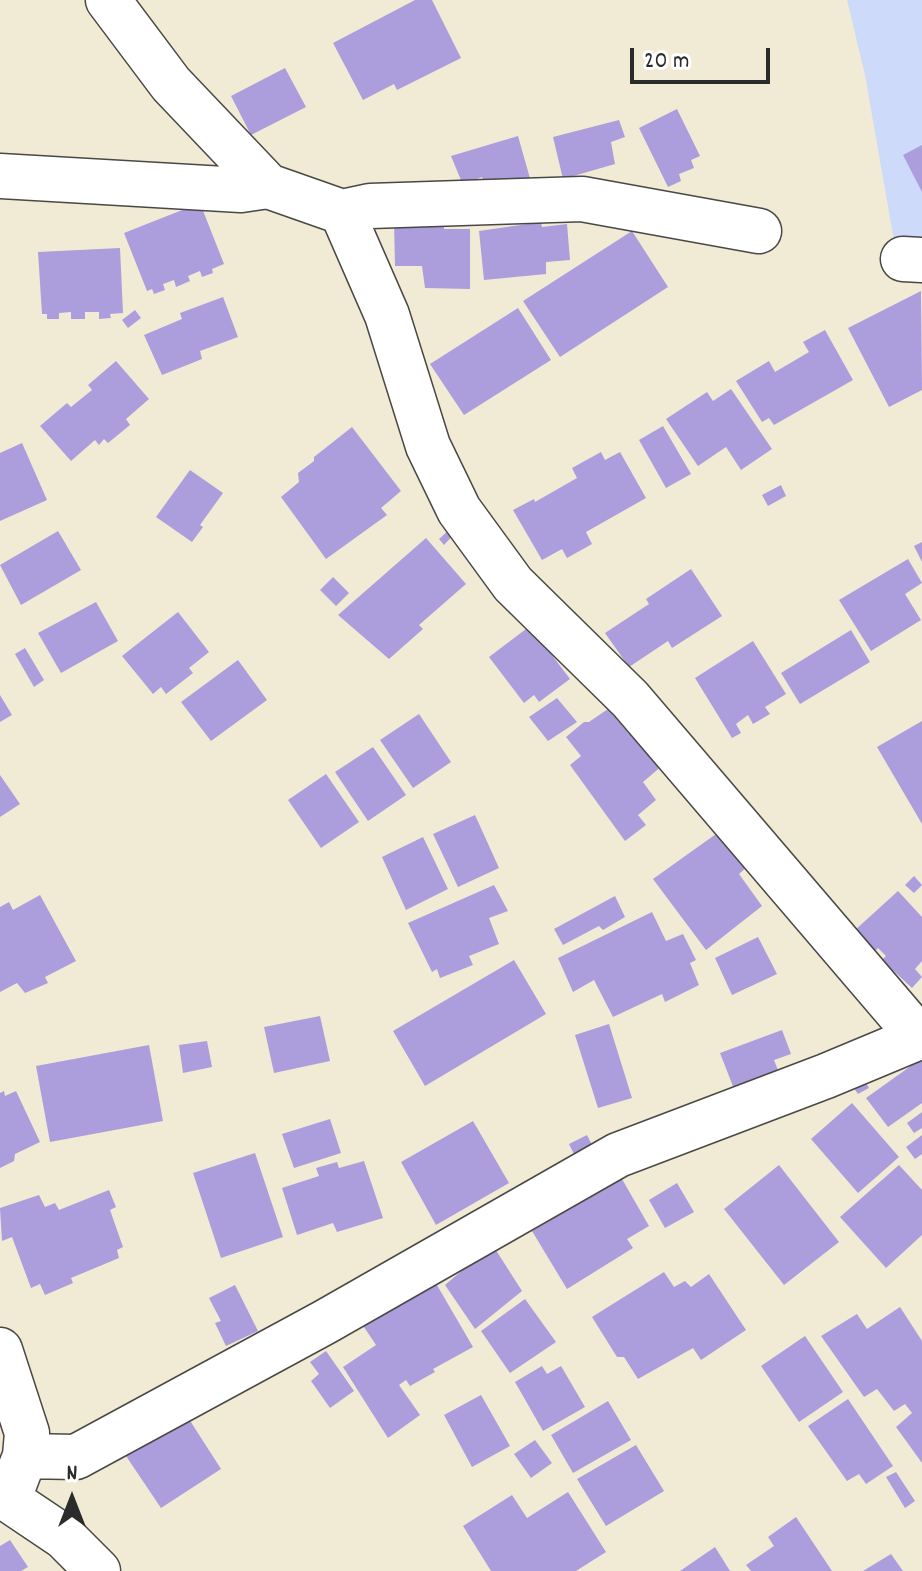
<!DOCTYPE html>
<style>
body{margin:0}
#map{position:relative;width:922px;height:1571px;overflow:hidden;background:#f1ebd5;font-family:Dekko,sans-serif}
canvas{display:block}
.north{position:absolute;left:32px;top:1459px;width:80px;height:80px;-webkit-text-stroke:6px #fff;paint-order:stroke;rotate:0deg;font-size:22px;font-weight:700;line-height:32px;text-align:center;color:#2b2b2b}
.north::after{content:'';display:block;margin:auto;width:28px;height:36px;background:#2b2b2b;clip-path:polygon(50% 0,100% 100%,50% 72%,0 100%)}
.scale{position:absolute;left:630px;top:48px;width:140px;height:36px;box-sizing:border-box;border:4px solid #2b2b2b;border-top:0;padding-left:10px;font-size:24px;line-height:28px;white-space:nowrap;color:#2b2b2b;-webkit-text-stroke:6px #fff;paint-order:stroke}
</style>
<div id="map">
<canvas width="922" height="1571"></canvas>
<div class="north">N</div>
<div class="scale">20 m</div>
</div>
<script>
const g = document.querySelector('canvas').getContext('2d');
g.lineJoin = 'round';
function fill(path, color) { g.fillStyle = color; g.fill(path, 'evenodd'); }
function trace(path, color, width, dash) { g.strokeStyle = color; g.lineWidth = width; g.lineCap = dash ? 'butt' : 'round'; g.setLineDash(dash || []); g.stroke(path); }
const built = new Path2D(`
 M847 0H922V246L894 241 865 75Z`);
const building = new Path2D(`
 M415 0H432L461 58 397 90 394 84 363 100 333 43Z
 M285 68 306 107 251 135 231 96Z
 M677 109 700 156 691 160 694 168 679 174 681 181 668 187 639 128Z
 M619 120 625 137 611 142 615 164 563 179 553 137Z
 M518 136 531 182 484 184 482 177 463 185 451 156Z
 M922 145V192L903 155Z
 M200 203 224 264 212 269 213 273 202 277 200 271 188 276 190 281 176 287 174 280 163 284 165 290 154 294 152 289 147 291 124 233Z
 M444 221V229H470V289L425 288 422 266H395L394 222Z
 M541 222 542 227 567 224 570 260 546 262V274L484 280 479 231Z
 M632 231 668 287 560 357 523 301Z
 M120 248 123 313 110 314 111 318 99 319V312H85V319H71V312L59 313V319H47V314H42L38 252Z
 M921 291 922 390 889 407 848 328Z
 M223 297 238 337 200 351 202 359 162 375 144 335 182 319 180 313Z
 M518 308 551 360 464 415 430 364Z
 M135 310 141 318 128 328 122 320Z
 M825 330 853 380 774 425 769 418 762 422 736 381 769 361 775 372 809 352 803 342Z
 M116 361 149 399 126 419 130 425 108 443 104 439 99 445 95 440 71 461 40 426 67 403 71 407 92 390 88 385Z
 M731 389 772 449 741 470 726 447 698 466 666 419 707 392 713 401Z
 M663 426 691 474 666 488 639 440Z
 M352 427 401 491 381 508 387 515 326 559 281 497 299 482 298 473 314 461V457Z
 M22 443 47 500 0 521V453Z
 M601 452 605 460 620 452 646 498 586 532 592 544 567 558 562 549 542 560 513 510 534 499 535 502 577 478 572 468Z
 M190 470 223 493 200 525 203 527 192 542 156 517Z
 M781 485 786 496 768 506 762 495Z
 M451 528 455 533 444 545 439 539Z
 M58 531 81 570 21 605 0 565Z
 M426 538 466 584 419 625 423 629 389 659 338 615Z
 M922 542V562L914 546Z
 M908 559 922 583 905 594 921 620 871 651 839 600Z
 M691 569 722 616 672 648 668 641 629 667 605 633 649 604 646 599Z
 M333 577 349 593 336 606 320 590Z
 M96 602 118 641 61 673 38 633Z
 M178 612 209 652 189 668 193 673 166 694 161 687 153 694 122 656Z
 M530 626 570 679 539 702 534 695 524 703 489 657Z
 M851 630 870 662 800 704 781 673Z
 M753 641 786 694 765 707 770 714 753 724 748 715 736 724 741 733 732 738 695 678Z
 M25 648 44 680 34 687 15 654Z
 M238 660 267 700 211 741 181 702Z
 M0 695 12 715 0 722Z
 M557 698 577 722 548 741 529 717Z
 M608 709 629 734 635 730 663 765 643 782 656 800 638 815 646 825 625 841 570 765 581 756 566 737 584 722H589Z
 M419 714 451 762 413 788 380 740Z
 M922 721V824L877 747Z
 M373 747 406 795 368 821 335 772Z
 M326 774 359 822 321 848 288 800Z
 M0 775 20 804 0 817Z
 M475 815 499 868 458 887 433 834Z
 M723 829 751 863 739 874 762 906 706 950 653 879Z
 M423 837 448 889 406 910 382 857Z
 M914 876 922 885 914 893 905 885Z
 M494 885 508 911 489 918 499 944 469 956 473 965 440 978 437 969 432 972 408 923Z
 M898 891 922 917V961L915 969 922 977 912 988 882 960 886 956 878 948 873 953 854 931Z
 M40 895 76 961 45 977 48 983 25 993 17 983 0 992V907L9 902 13 910Z
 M615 896 625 917 603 930 599 926 563 945 554 929Z
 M652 912 666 941 683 934 696 960 690 963 699 985 665 1002 662 994 613 1017 594 980 573 992 558 958Z
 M758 937 777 974 732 995 715 958Z
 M514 960 546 1014 425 1086 393 1031Z
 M320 1016 330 1061 274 1073 264 1027Z
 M609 1024 632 1098 598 1108 575 1035Z
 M782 1030 791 1054 774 1060 781 1078 736 1094 720 1053Z
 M207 1041 212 1067 183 1073 179 1045Z
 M149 1045 163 1121 50 1142 36 1066Z
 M922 1058V1103L888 1127 866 1098Z
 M864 1080 869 1088 858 1094 853 1087Z
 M4 1091 5 1096 16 1091 40 1142 15 1154 14 1161 0 1168V1093Z
 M852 1103 899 1157 858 1193 811 1139Z
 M922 1112V1128L914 1133 907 1123Z
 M330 1119 341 1153 294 1168 282 1134Z
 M473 1121 509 1183 436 1225 401 1162Z
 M587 1135 592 1145 574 1154 569 1144Z
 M922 1135V1154L915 1159 906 1147Z
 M255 1153 283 1237 221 1258 193 1173Z
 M364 1161 383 1218 337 1232 333 1223 297 1235 282 1188 319 1176 316 1168 337 1162 339 1168Z
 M779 1165 839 1242 784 1285 724 1209Z
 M899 1165 922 1190V1235L886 1268 840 1217Z
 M622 1179 649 1226 627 1239 633 1248 567 1289 532 1231Z
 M677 1183 694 1212 665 1228 649 1200Z
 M109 1190 116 1207 110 1210 123 1247 117 1250 119 1258 71 1278 73 1283 45 1295 40 1284 31 1288 12 1237 2 1241 0 1208 39 1195 45 1207 55 1203 59 1210Z
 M492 1244 522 1291 475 1329 445 1285 465 1268 461 1262Z
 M664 1272 674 1287 685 1281 691 1287 709 1274 746 1330 701 1360 693 1348 638 1379 624 1357H617L592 1317Z
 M434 1280 473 1347 433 1369 435 1372 410 1386 406 1380 399 1385 420 1415 388 1438 343 1367 376 1345 362 1324Z
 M235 1285 258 1331 226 1346 215 1323 221 1321 209 1298Z
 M525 1299 556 1342 510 1373 481 1331Z
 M900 1307 922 1341V1463L896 1427 912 1413 905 1404 894 1411 877 1389 864 1397 821 1336 857 1314 867 1329Z
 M805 1336 843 1392 799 1422 761 1366Z
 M326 1351 354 1391 330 1408 311 1381 319 1374 310 1362Z
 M542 1366 547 1374 561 1366 585 1407 543 1431 515 1382Z
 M481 1395 510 1446 472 1467 444 1415Z
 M848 1399 893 1466 866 1484 859 1474 847 1481 808 1426Z
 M608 1401 631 1440 573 1473 551 1435Z
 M187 1416 221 1469 161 1508 126 1456Z
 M535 1440 552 1463 531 1478 514 1454Z
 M636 1445 664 1491 606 1526 577 1479Z
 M896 1472 915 1501 905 1508 886 1477Z
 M568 1492 606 1552 576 1571H491L463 1526 512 1495 527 1518Z
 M796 1517 832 1571H751L746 1565 774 1546 768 1537Z
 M10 1540 28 1567 21 1571H0V1546Z
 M715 1547 730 1571H680Z
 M891 1554 903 1571H863Z`);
const minor = new Path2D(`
 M108 0 171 84 268 186
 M0 176 241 190 268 186 342 212 370 206 582 199 759 231
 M342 212 387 315 428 446 459 510 513 584 630 699 919 1037
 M903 259 922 260
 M0 1350 27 1433 25 1456 9 1498
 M25 1456 76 1457 325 1322 618 1155 826 1076 922 1036
 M0 1494 64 1537 98 1571`);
fill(built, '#cedafa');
fill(building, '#ac9ddd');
trace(minor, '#494844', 47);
trace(minor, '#fff', 44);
</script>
